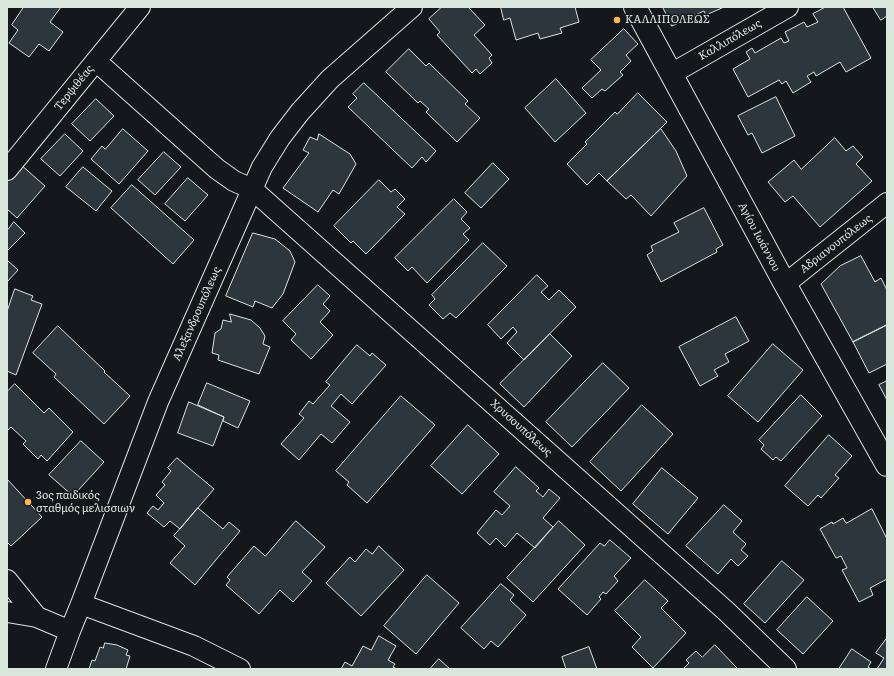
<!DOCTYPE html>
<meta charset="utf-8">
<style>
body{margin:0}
#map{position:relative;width:894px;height:676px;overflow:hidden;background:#14181c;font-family:Literata,serif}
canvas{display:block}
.frame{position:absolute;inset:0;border:8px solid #d8e6dc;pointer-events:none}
</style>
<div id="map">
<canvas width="894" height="676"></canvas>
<div class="frame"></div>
</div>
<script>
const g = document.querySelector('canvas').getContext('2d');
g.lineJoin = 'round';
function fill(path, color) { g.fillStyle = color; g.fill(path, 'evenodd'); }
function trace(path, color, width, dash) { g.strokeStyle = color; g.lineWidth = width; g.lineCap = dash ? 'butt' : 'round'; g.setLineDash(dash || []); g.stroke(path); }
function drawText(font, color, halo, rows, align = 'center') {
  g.font = font + ' Literata,serif'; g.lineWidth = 3; g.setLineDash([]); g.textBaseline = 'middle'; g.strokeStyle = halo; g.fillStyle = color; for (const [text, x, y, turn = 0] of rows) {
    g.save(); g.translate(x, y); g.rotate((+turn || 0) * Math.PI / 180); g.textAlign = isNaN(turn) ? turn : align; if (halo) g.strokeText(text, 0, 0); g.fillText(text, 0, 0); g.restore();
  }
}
const building = new Path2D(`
 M24 7H61L50 22 63 32 49 51 39 44 29 57 9 43 18 30 12 25Z
 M442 7H468L485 25 474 35 492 55 489 58 492 63 480 74 476 69 472 73 437 35 440 32 429 19Z
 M501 7H575L579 22 560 28 562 33 540 39 538 33 516 40 510 18 504 20Z
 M663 7H724L706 15 704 11 672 26Z
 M826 7H843L871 58 846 72 840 62 816 76 814 72 807 76 811 82 793 93 786 81 782 84 779 80 748 97 733 69 750 59 746 52 752 48 755 53 781 38 784 43 789 41 785 32 804 22 807 27 818 22 813 14Z
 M873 7H887V16L881 20Z
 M624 29 638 44 626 55 631 61 620 72 623 75 605 91 602 89 592 98 582 88 601 70 591 60Z
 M409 49 426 66 429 63 468 101 465 104 480 118 457 142 426 112 429 109 420 101 418 103 386 72Z
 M556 79 586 113 555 142 525 108Z
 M364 83 436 151 426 162 422 157 412 168 348 107 357 98 353 94Z
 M638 93 667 122 607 181 599 173 587 185 567 164 587 144 585 142 615 112 617 114Z
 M776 97 795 136 762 153 752 133 748 135 738 116Z
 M96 99 114 116 90 141 72 124Z
 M123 129 148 151 119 184 91 159 102 146 105 149Z
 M661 129 676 151 687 176 651 216 631 195 626 199 607 181Z
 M65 134 83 151 60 176 41 159Z
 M319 134 350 154 356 164 339 194 333 190 318 212 283 188 309 153 303 150 310 137 317 140Z
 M835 138 846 151 853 146 863 157 856 164 872 181 820 227 793 196 785 202 768 182 794 160 801 169Z
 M164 152 181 167 155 195 138 180Z
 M493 163 509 179 481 208 465 193Z
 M20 164 45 186 17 218 7 209V179Z
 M83 167 112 191 96 211 66 187Z
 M188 178 208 195 185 221 165 204Z
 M379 180 391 192 395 189 405 199 397 207 405 214 366 254 353 241 351 243 334 226Z
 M132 185 194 240 173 264 111 208Z
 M454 199 467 212 461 219 470 228 463 234 469 240 427 283 412 267 408 271 395 258Z
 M704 208 723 245 716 249 717 252 661 282 647 255 653 251 651 246 679 232 674 223Z
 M14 222 25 233 8 250 7 249V229H8Z
 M253 233 275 239 290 251 295 262 283 294 272 308 255 301 253 307 226 296Z
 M483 243 507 266 456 318 450 313 443 319 429 305 435 299 432 295Z
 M861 256 875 282 881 278 887 290V325L853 342 821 284 840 266Z
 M7 260 18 270 7 282Z
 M537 275 548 286 541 292 549 300 559 290 576 307 524 360 507 343 517 332 513 327 501 339 488 325Z
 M318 285 330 296 323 304 330 311 320 322 333 335 311 359 291 340 296 334 283 321Z
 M15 289 33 296 31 300 42 304 16 375 7 371V312Z
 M230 314 251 320 260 328 265 336 263 344 270 347 259 374 218 360 219 355 212 353 215 333 221 329 223 320 231 322Z
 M736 317 749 341 725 354 729 362 714 370 718 376 700 386 679 347Z
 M887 325V364L869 373 853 342Z
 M58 326 105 371 104 372 130 396 104 424 54 377 56 374 33 353Z
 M550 334 572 356 524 407 500 384Z
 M773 344 803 370 758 422 728 396Z
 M357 345 370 356 372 353 386 365 352 404 341 394 331 406 350 422 332 443 321 434 299 460 281 444 304 418 299 414 309 401 313 404 330 385 326 382Z
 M603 363 629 388 572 447 546 422Z
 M887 381V400L879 385Z
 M207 383 250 401 238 428 223 421 224 417 198 405Z
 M15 384 44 413 49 408 73 432 47 461 41 455 38 459 23 444 26 441 11 427 8 430 7 429V392Z
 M801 395 822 416 781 461 776 457 773 460 761 449 764 445 759 440Z
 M401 396 435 425 367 503 347 485 349 482 336 471Z
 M189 402 224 417 213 446 178 433Z
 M642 405 673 434 621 491 590 462Z
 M468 425 499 454 462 494 431 466Z
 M829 435 852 456 835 475 839 478 821 498 818 495 808 506 785 486Z
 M81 441 104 462 73 496 49 475Z
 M177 458 214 489 180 529 170 521 164 527 147 513 153 506 158 510 164 503 156 495 165 485 162 482 171 471 168 468Z
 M516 467 539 488 536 491 543 497 549 489 560 498 543 518 553 527 535 548 517 533 505 547 496 538 490 545 477 533 496 510 502 515 510 506 494 492Z
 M662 468 698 498 668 534 633 504Z
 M7 479 42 517 11 546 7 542Z
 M724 505 742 521 733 532 746 544 741 550 748 556 738 566 731 559 718 574 686 546Z
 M198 508 223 529 229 522 240 531 195 585 170 563 185 546 174 536Z
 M872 509 887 539V579L870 588 873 595 859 602 842 570 847 568 841 556 836 558 820 529 832 522 833 524 843 518 846 523Z
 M296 521 325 547 302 572 312 581 293 602 280 590 259 614 226 585 230 580 227 577 254 546 265 556Z
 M559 521 585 545 533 602 507 578Z
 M610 540 631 558 614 576 618 581 606 594 603 592 599 597 601 599 587 615 558 589 600 543 604 546Z
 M379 546 404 570 361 616 326 583 350 557 355 562 366 549 372 554Z
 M782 561 804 580 765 623 744 604Z
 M427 575 459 603 416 654 384 626Z
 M645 580 668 601 661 608 686 633 653 668 632 647 641 637 615 611Z
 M501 584 514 595 510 600 526 615 498 647 491 641 484 649 461 628Z
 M807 597 833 621 803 654 777 630Z
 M379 636 396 646 388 660 395 664 393 667 397 669H341L345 662 352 666 363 646 371 650Z
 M887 638V669H877L884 658 876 653Z
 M105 643 117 645 128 650 126 655 130 656 126 669H89L92 660 95 661 100 647 103 648Z
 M715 645 737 668 736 669H683L689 663 686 660 696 651 702 657Z
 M589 647 597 669H566L562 657Z
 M852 649 871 662 868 667 871 669H839Z
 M439 659 450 669H430Z`);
const street = new Path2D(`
 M96 61 217 169 234 181 252 189 726 611 786 669
 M671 74 788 7
 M7 170 140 7
 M785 284 887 203
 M7 580 37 617
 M81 604 194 646 240 669
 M7 612 37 617 70 631
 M56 669 70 631 81 604 158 402 262 167 280 138 300 112 330 79 412 7`);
const secondary = new Path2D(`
 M635 7 785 284 887 465`);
const markers = [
 [617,20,4,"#ffb74d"],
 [28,502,4,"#ffb74d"]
];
const poiNames = [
 ["ΚΑΛΛΙΠΟΛΕΩΣ",625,20],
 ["3ος παιδικός",36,496],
 ["σταθμός μελισσιων",36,509]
];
const streetNames = [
 ["Καλλιπόλεως",730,40,-30],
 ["Τερψιθέας",74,88,-51],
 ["Αγίου Ιωάννου",759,237,62],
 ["Αδριανουπόλεως",836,244,-38],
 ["Αλεξανδρουπόλεως",197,314,-66],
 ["Χρυσουπόλεως",521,428,42]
];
fill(building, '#2c363c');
trace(building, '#d8e6dc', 1);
trace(street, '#d8e6dc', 22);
trace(secondary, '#d8e6dc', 24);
trace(street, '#14181c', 20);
trace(secondary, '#14181c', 22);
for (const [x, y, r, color] of markers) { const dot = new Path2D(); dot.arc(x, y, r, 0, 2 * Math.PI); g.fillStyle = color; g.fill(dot); trace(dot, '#14181c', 1.5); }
drawText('11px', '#d8e6dc', '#14181c', poiNames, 'left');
drawText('11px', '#d8e6dc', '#14181c', streetNames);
</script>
